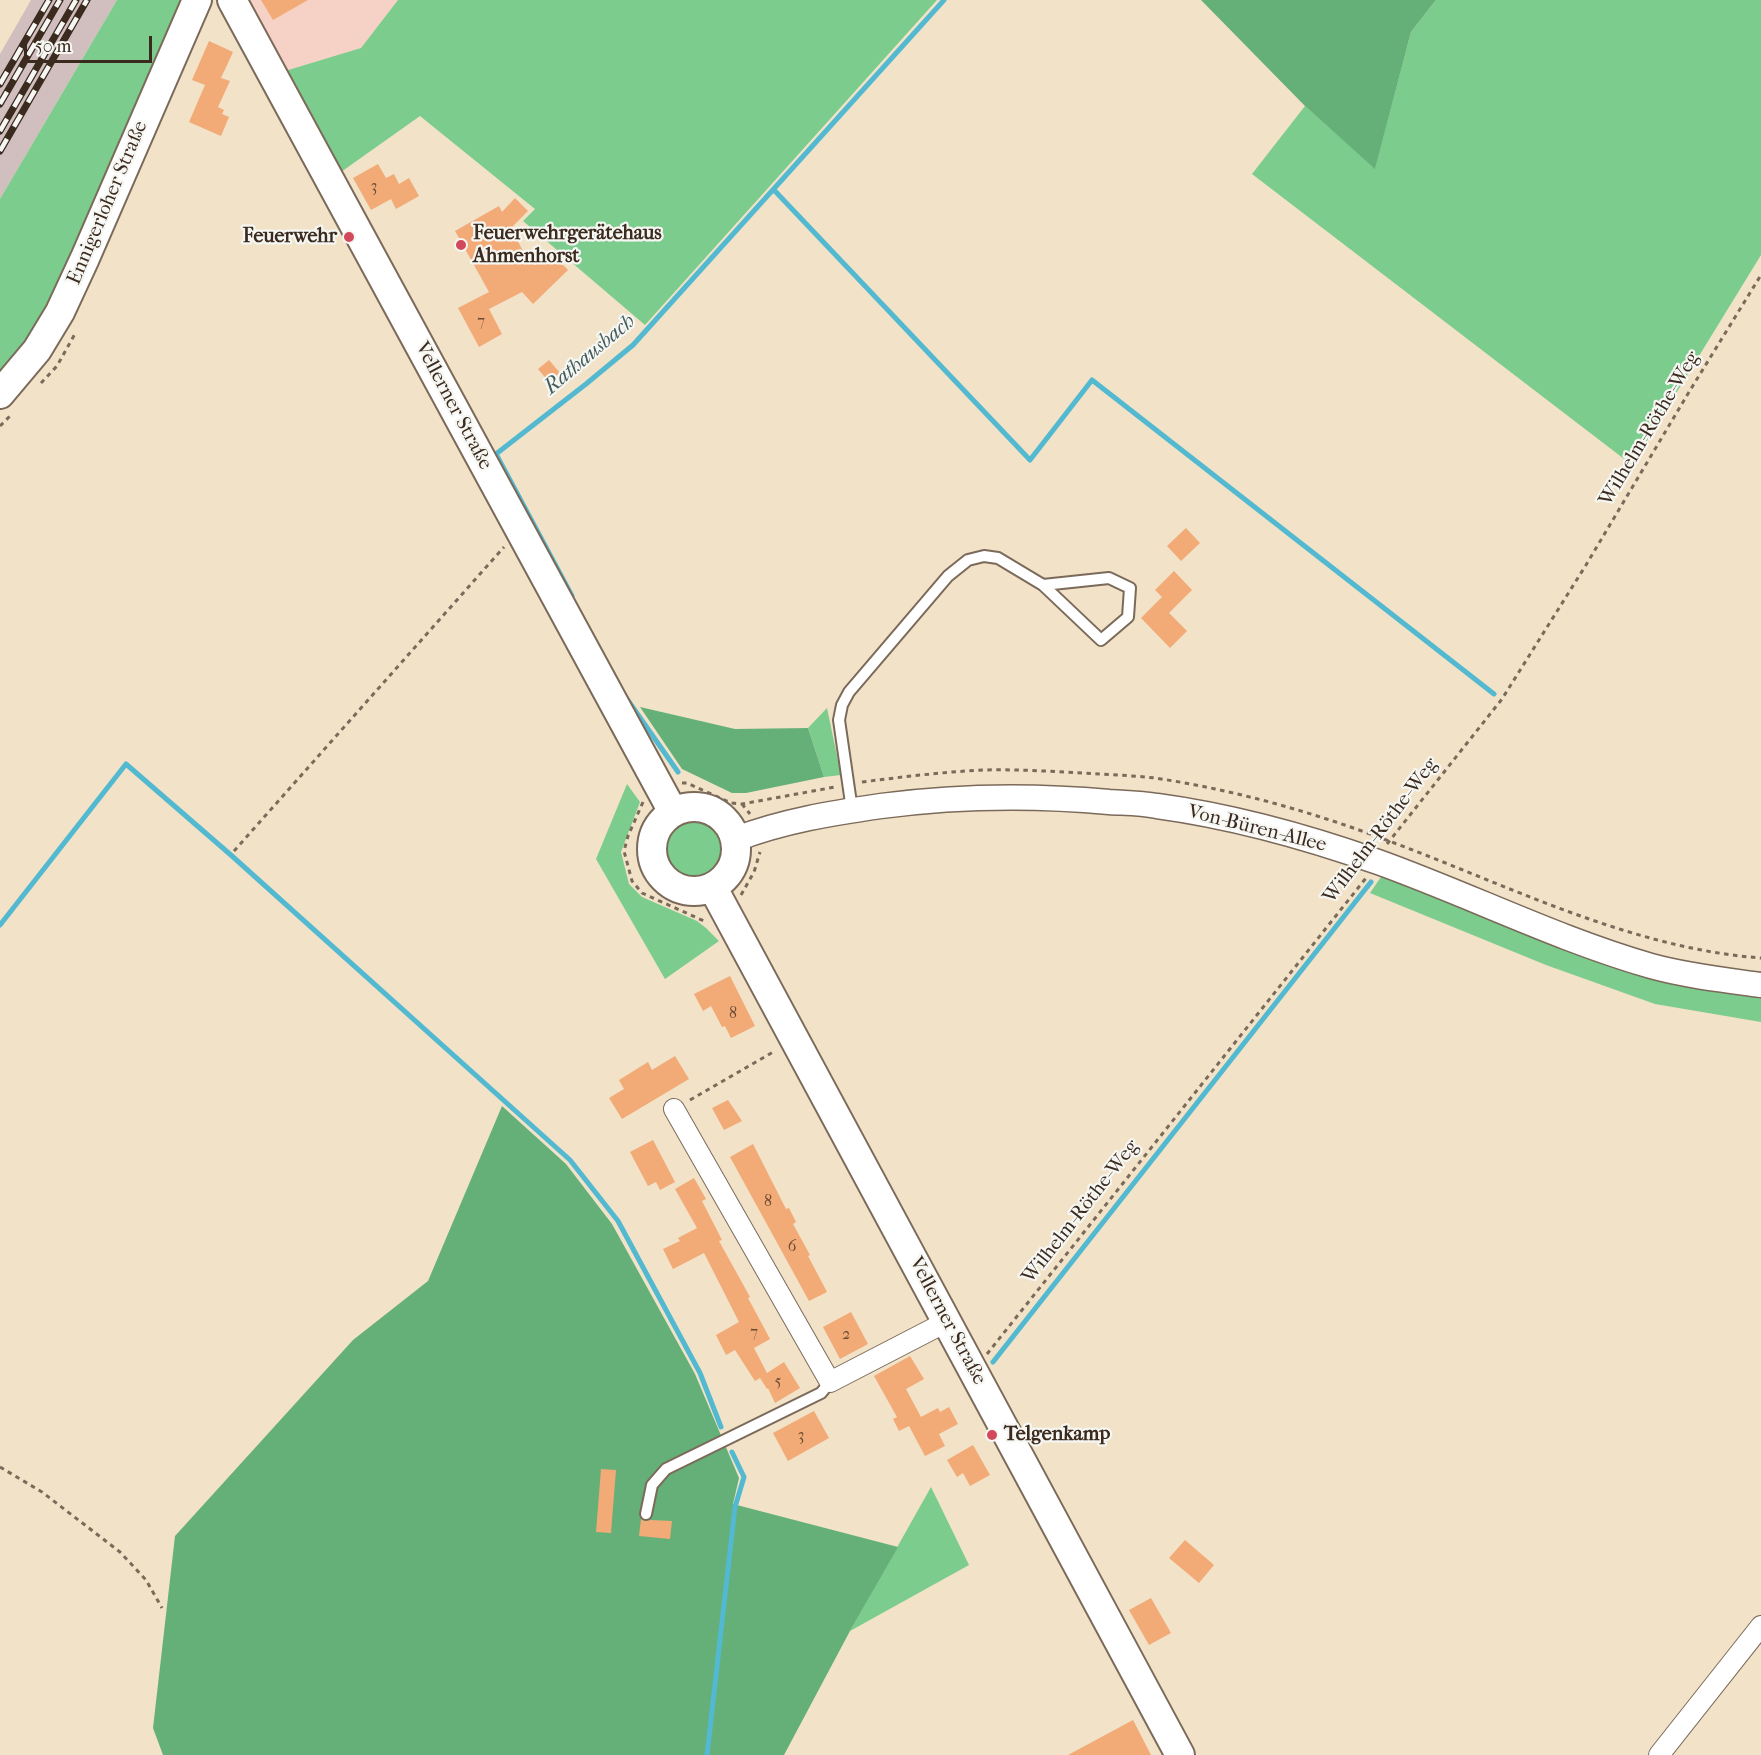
<!DOCTYPE html>
<meta charset="utf-8">
<style>
body{margin:0}
#map{position:relative;width:1761px;height:1755px;overflow:hidden;background:#f1e2c8;font-family:"IM FELL French Canon",serif}
canvas{display:block}
.scale{position:absolute;left:24px;top:36px;width:128px;height:27px;box-sizing:border-box;border:3px solid #3b2a1e;border-top:0;padding-left:8px;font-size:18px;line-height:21px;white-space:nowrap;color:#3b2a1e;-webkit-text-stroke:4px #f6f6f2;paint-order:stroke}
</style>
<div id="map">
<canvas width="1761" height="1755"></canvas>
<div class="scale">50 m</div>
</div>
<script>
const g = document.querySelector('canvas').getContext('2d');
g.lineJoin = 'round';
function fill(path, color) { g.fillStyle = color; g.fill(path, 'evenodd'); }
function trace(path, color, width, dash) { g.strokeStyle = color; g.lineWidth = width; g.lineCap = dash ? 'butt' : 'round'; g.setLineDash(dash || []); g.stroke(path); }
function drawText(font, color, halo, rows, align = 'center') {
  g.font = font + ' "IM FELL French Canon",serif'; g.lineWidth = 4.5; g.setLineDash([]); g.textBaseline = 'middle'; g.strokeStyle = halo; g.fillStyle = color; for (const [text, x, y, turn = 0] of rows) {
    g.save(); g.translate(x, y); g.rotate((+turn || 0) * Math.PI / 180); g.textAlign = isNaN(turn) ? turn : align; if (halo) g.strokeText(text, 0, 0); g.fillText(text, 0, 0); g.restore();
  }
}
const built = new Path2D(`
 M249 0H398L361 48 285 71Z`);
const industrial = new Path2D(`
 M31 0H117L0 199V54Z`);
const green = new Path2D(`
 M117 0H181L59 291 22 349 0 376V199Z
 M398 0H937L645 325 523 221 535 209 420 116 341 172 285 71 361 48Z
 M1436 0H1761V255L1632 465 1252 174 1305 106 1375 168 1411 32Z
 M827 708 841 775 824 777 808 728Z
 M627 784 640 802 621 852 629 884 642 897 697 921 706 928 719 941 665 979 596 859Z
 M663 850a31 31 0 1 1 62 0a31 31 0 1 1-62 0Z
 M1383 874 1761 995V1022L1655 1004 1546 965 1370 893Z
 M931 1487 969 1565 850 1631Z`);
const forest = new Path2D(`
 M1201 0H1436L1411 32 1375 169 1305 106Z
 M640 707 735 729 808 728 824 777 746 793H732L682 769Z
 M502 1106 566 1164 612 1224 695 1374 739 1478 733 1504 898 1547 850 1631 784 1755H163L153 1728 175 1536 353 1340 428 1281Z`);
const stream = new Path2D(`
 M774 190 1030 460 1092 380 1494 694
 M572 596 496 454 586 384 633 345 944 0
 M627 699 678 772
 M0 925 126 764 232 856 570 1160 618 1221 700 1373 721 1427
 M993 1362 1371 882
 M707 1755 735 1507 744 1477 732 1452`);
const building = new Path2D(`
 M261 0H308L273 20Z
 M209 41 233 52 221 78 230 81 218 107 224 110 222 114 229 117 221 136 189 122 205 85 192 80Z
 M378 164 386 178 394 174 399 184 409 178 419 196 396 209 391 199 371 210 353 178Z
 M515 198 528 211 511 228 524 253 535 265 549 251 568 270 533 304 522 292 489 309 502 334 479 347 458 308 489 292 455 231 499 206 502 212Z
 M549 360 560 373 549 382 538 369Z
 M1186 528 1200 543 1181 561 1167 546Z
 M1174 571 1192 590 1169 613 1187 631 1170 648 1141 618 1162 597 1155 590Z
 M730 976 755 1026 731 1038 725 1026 722 1027 711 1006 703 1011 694 994Z
 M675 1056 689 1079 622 1119 609 1098 624 1089 619 1080 648 1062 652 1070Z
 M728 1100 742 1121 724 1130 712 1108Z
 M653 1140 675 1182 660 1190 656 1182 648 1186 630 1152Z
 M753 1144 786 1209 789 1208 796 1222 793 1224 810 1255 808 1256 827 1292 809 1301 730 1157Z
 M694 1178 706 1199 702 1201 722 1240 719 1241 750 1297 748 1298 770 1339 754 1348 767 1373 784 1362 800 1388 775 1403 768 1388 767 1389 760 1378 755 1381 735 1350 726 1355 716 1335 739 1322 704 1253 673 1269 663 1249 680 1241 678 1238 697 1228 675 1189Z
 M851 1312 868 1344 840 1359 823 1327Z
 M910 1356 924 1379 906 1389 921 1417 938 1408 940 1412 949 1407 958 1424 939 1434 945 1446 925 1456 909 1426 899 1431 893 1419 897 1417 874 1376Z
 M814 1411 829 1438 788 1461 773 1433Z
 M973 1445 990 1475 970 1486 963 1473 957 1477 947 1460Z
 M601 1469 616 1470 611 1533 596 1532Z
 M641 1519 645 1521 651 1520 672 1521 670 1539 639 1536Z
 M1185 1540 1214 1565 1199 1583 1169 1558Z
 M1151 1598 1171 1633 1149 1645 1129 1610Z
 M1133 1720 1151 1755H1068Z`);
const path = new Path2D(`
 M41 383 57 366 76 332
 M0 426 12 414
 M862 782C902 777 942 772 983 770 1021 769 1061 772 1099 774 1118 775 1137 776 1155 778 1235 790 1313 812 1389 841 1510 886 1630 948 1761 958
 M682 783H687L731 803 742 804 835 787
 M643 802 628 836 624 851 632 881 642 893 704 921
 M742 804 750 814
 M1387 844 1502 699 1586 565 1689 392 1761 275
 M234 851 504 547
 M741 895 754 872 760 852
 M690 1100 775 1051
 M987 1354 1366 878
 M0 1467 42 1492 120 1552 146 1580 162 1608`);
const service = new Path2D(`
 M852 810 839 720 842 705 849 692 948 576 968 560 984 556 998 558 1043 585 1109 578 1130 588 1128 617 1101 640 1043 585
 M646 1514 652 1485 666 1469 821 1393 830 1382`);
const minor = new Path2D(`
 M674 1109 830 1382 946 1322
 M1659 1755 1761 1626`);
const tertiary = new Path2D(`
 M736 839C783 821 832 813 881 806 956 796 1033 795 1109 802 1125 803 1141 803 1157 806 1231 816 1307 837 1378 862 1470 895 1557 939 1651 966 1687 976 1725 980 1761 985`);
const secondary = new Path2D(`
 M232 0 673 812
 M0 394 37 350 60 312 85 258 197 0
 M652 849a42 42 0 1 1 84 0a42 42 0 1 1-84 0Z
 M713 888 1180 1755`);
const rail = new Path2D(`
 M0 84 49 0
 M0 104 60 0
 M0 131 76 0
 M0 151 87 0`);
const markers = [
 [349,237,6,"#d1495b"],
 [461,245,6,"#d1495b"],
 [992,1435,6,"#d1495b"]
];
const numberNames = [
 ["3",374,187],
 ["7",481,322],
 ["8",733,1014],
 ["8",768,1202],
 ["6",792,1247],
 ["7",754,1333],
 ["2",846,1335],
 ["5",778,1382],
 ["3",801,1436]
];
const streetNames = [
 ["Ennigerloher Straße",108,203,-67],
 ["Vellerner Straße",453,406,62],
 ["Wilhelm-Röthe-Weg",1650,429,-59],
 ["Von-Büren-Allee",1257,829,14],
 ["Wilhelm-Röthe-Weg",1381,831,-53],
 ["Wilhelm-Röthe-Weg",1081,1212,-52],
 ["Vellerner Straße",947,1321,62]
];
const poiNames = [
 ["Feuerwehrgerätehaus",473,234],
 ["Ahmenhorst",473,257],
 ["Feuerwehr",337,237,"right"],
 ["Telgenkamp",1004,1435]
];
const waterNames = [
 ["Rathausbach",590,355,-40]
];
fill(built, '#f6d1c5');
fill(industrial, '#d1bfbf');
fill(green, '#7ccc8d');
fill(forest, '#65b078');
trace(stream, '#52b9d0', 5);
fill(building, '#f2aa77');
trace(service, '#7b6a5a', 14);
trace(minor, '#7b6a5a', 22);
trace(tertiary, '#7b6a5a', 27);
trace(secondary, '#7b6a5a', 32);
trace(path, '#7b6a5a', 3, [4.5, 4.5]);
trace(service, '#fff', 10);
trace(minor, '#fff', 20);
trace(tertiary, '#fff', 24);
trace(secondary, '#fff', 28);
trace(rail, '#3b2a1e', 7);
trace(rail, '#f6f6f2', 4.5, [14]);
for (const [x, y, r, color] of markers) { const dot = new Path2D(); dot.arc(x, y, r, 0, 2 * Math.PI); g.fillStyle = color; g.fill(dot); trace(dot, '#f6f6f2', 2); }
drawText('16px', '#694a34', null, numberNames);
drawText('20px', '#3b2a1e', '#f6f6f2', streetNames);
drawText('bold 20px', '#3b2a1e', '#f6f6f2', poiNames, 'left');
drawText('italic 21px', '#435c5c', '#f6f6f2', waterNames);
</script>
